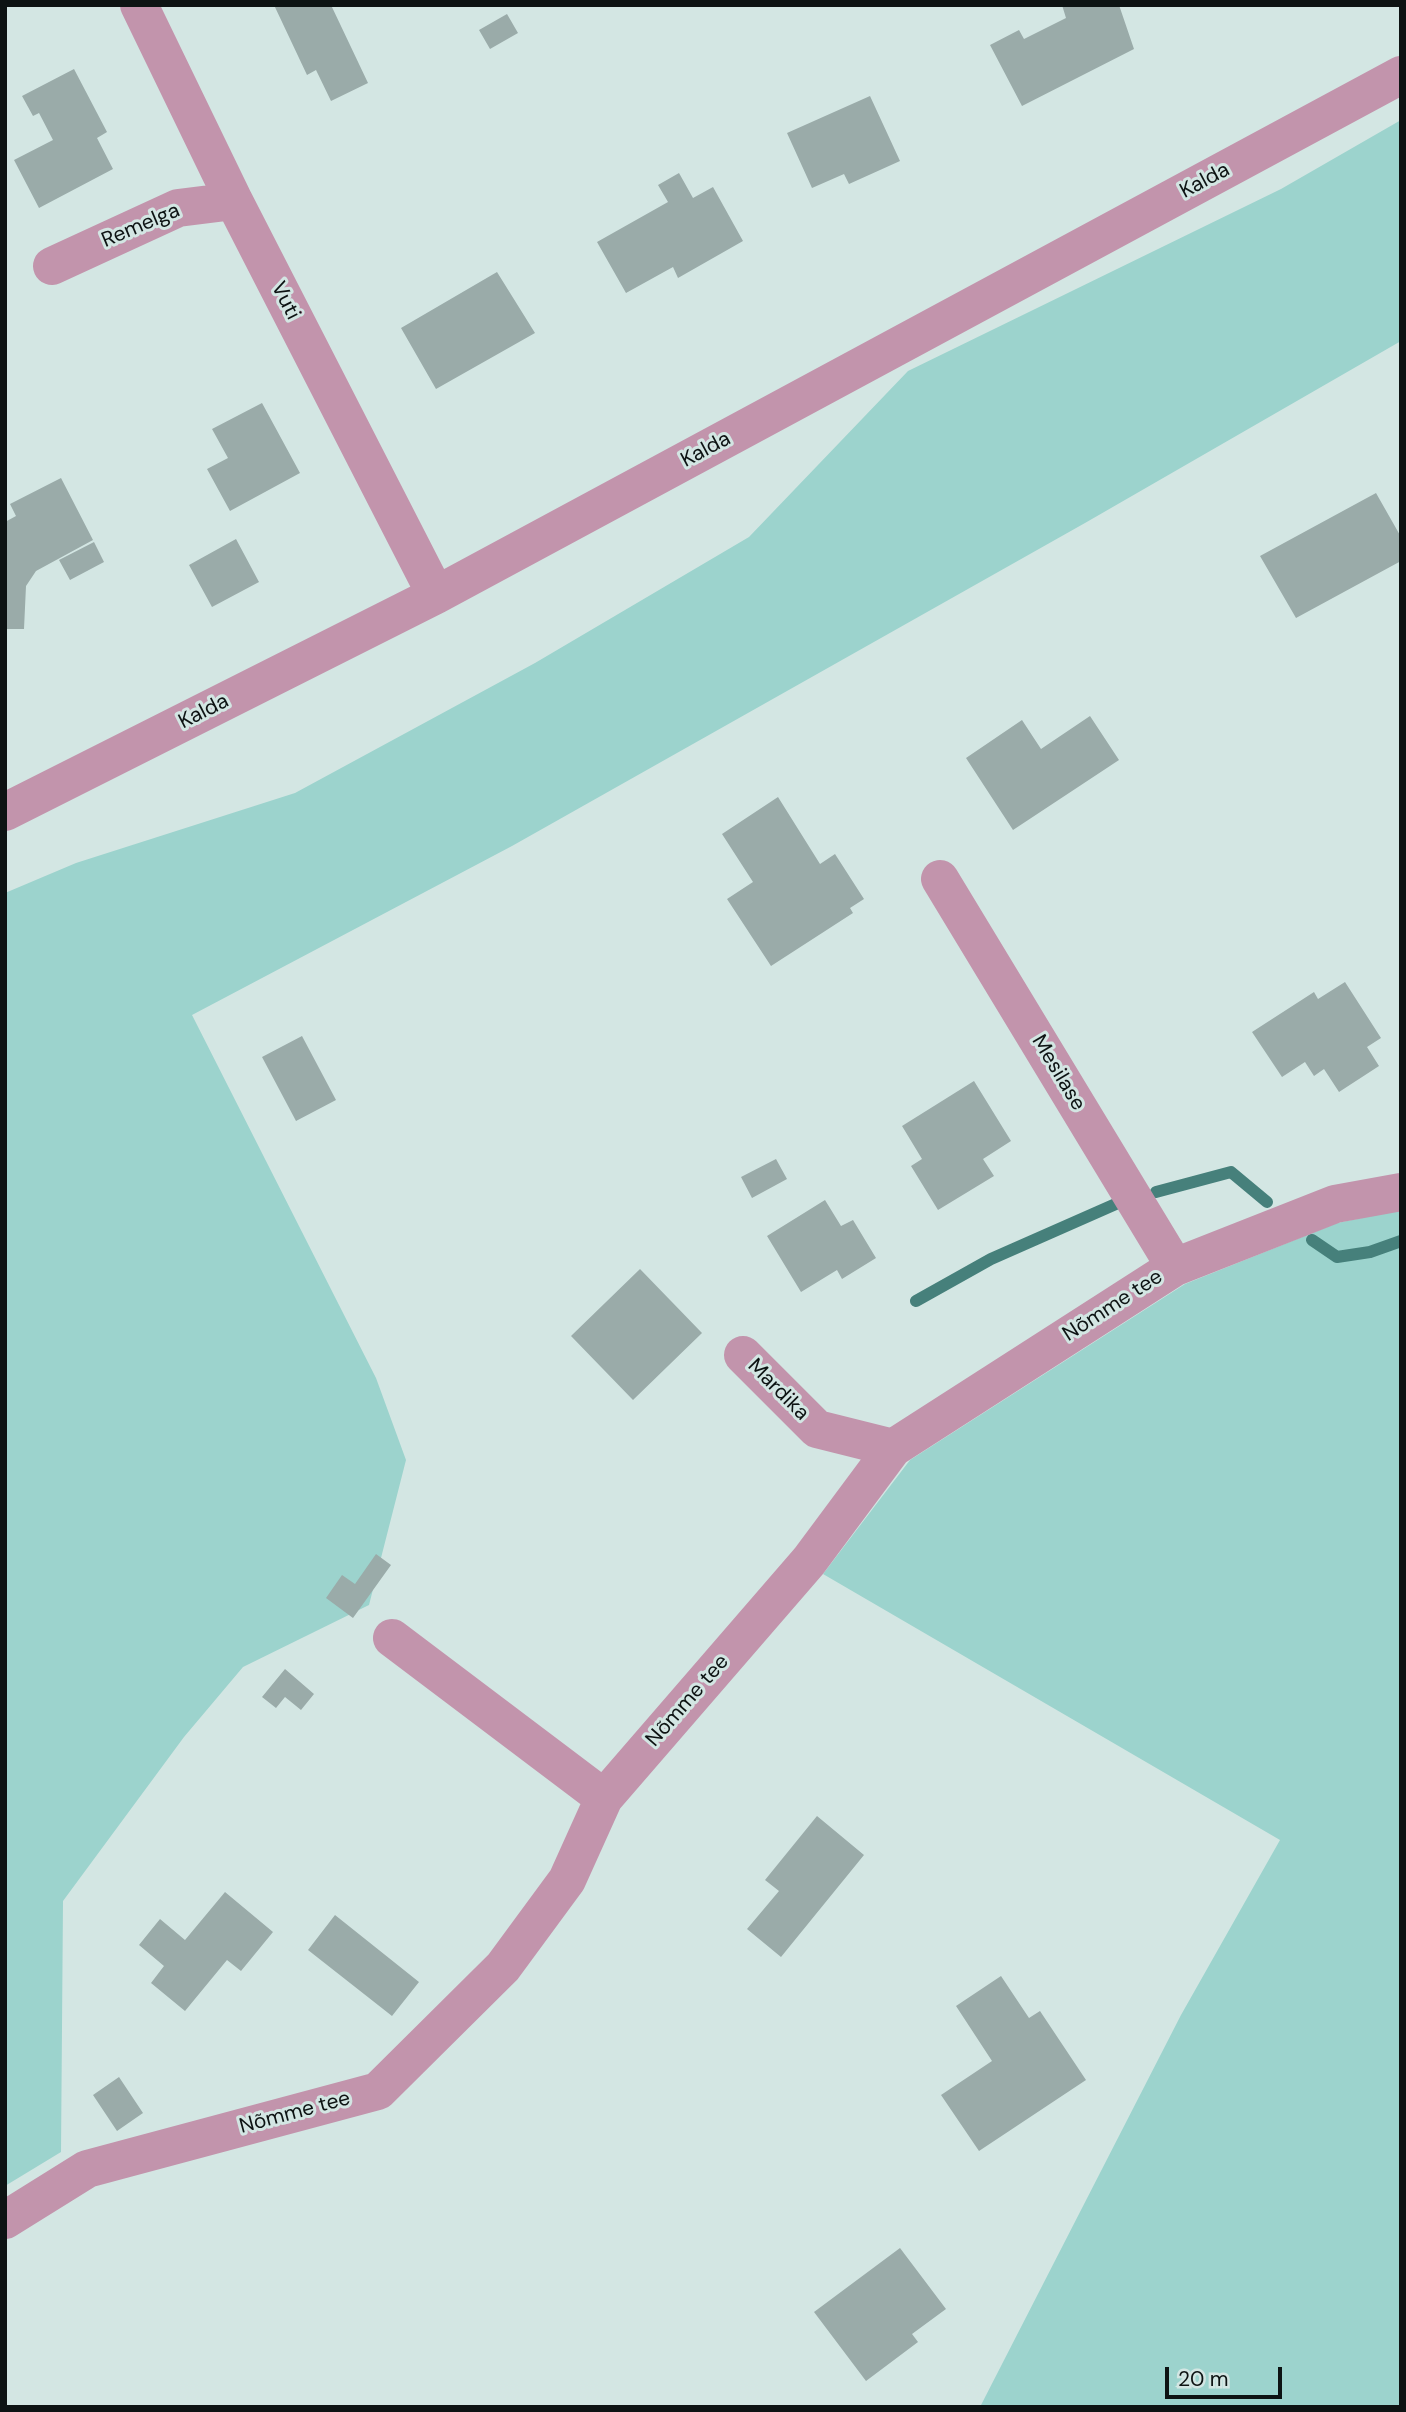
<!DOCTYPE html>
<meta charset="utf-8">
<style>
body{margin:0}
#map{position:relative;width:1406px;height:2412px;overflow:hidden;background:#d3e6e3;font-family:"DM Sans",sans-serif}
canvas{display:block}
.frame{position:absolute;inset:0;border:7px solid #0d1313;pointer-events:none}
.scale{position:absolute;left:1165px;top:2367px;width:117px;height:32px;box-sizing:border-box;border:4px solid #0d1313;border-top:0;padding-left:9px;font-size:21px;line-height:24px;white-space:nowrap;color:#0d1313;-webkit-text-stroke:5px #d3e6e3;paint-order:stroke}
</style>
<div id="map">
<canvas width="1406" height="2412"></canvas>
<div class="frame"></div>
<div class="scale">20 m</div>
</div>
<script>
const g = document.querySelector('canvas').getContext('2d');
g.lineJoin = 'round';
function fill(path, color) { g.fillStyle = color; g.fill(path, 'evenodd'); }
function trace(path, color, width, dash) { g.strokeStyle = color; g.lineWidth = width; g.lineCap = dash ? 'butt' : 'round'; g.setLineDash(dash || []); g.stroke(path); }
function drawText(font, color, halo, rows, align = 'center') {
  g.font = font + ' "DM Sans",sans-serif'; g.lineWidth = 6; g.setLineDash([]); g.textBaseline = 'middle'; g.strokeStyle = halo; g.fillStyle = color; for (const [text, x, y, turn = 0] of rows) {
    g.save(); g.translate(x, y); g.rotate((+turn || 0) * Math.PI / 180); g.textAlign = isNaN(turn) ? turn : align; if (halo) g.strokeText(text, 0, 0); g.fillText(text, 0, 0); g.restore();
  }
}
const green = new Path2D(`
 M1401 120V341L1085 523 512 846 192 1015 376 1378 406 1460 369 1605 243 1667 184 1737 63 1901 61 2152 5 2186V893L76 863 295 793 535 663 749 537 908 371 1281 189Z
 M1401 1210V2407H980L1181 2015 1280 1840 823 1574 910 1460 1185 1284 1337 1223Z`);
const stream = new Path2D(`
 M1156 1192 1231 1172 1267 1202
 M1312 1240 1337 1257 1370 1252 1401 1241
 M916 1301 991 1259 1118 1203`);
const building = new Path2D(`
 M274 5H331L368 83 331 101 316 70 307 75Z
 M1062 5H1119L1134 49 1022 106 990 45 1019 30 1024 39 1066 18Z
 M507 14 518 33 490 49 479 30Z
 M74 69 107 132 97 138 113 169 39 208 14 160 53 140 39 113 33 116 22 96Z
 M870 96 900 161 849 184 844 174 812 188 787 133Z
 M679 173 693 198 713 187 743 241 678 278 673 267 626 293 597 242 668 202 658 185Z
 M497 272 535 333 436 389 401 328Z
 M262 403 300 473 230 511 207 469 228 458 212 429Z
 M61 478 93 540 36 571 26 586 24 629H5V522L16 516 10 504Z
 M1376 493 1401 537V561L1296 618 1260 556Z
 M236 539 259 582 212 607 189 565Z
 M94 542 104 562 70 580 59 560Z
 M1090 716 1119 760 1013 830 966 758 1022 720 1041 749Z
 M778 797 820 864 835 854 864 899 850 908 853 913 771 966 727 899 753 882 722 834Z
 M1345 982 1381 1038 1367 1047 1379 1066 1339 1092 1324 1069 1314 1076 1305 1062 1282 1077 1252 1032 1314 992 1318 999Z
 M302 1036 336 1100 296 1121 262 1057Z
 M974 1081 1011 1141 983 1159 994 1176 938 1210 911 1166 922 1159 902 1126Z
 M776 1159 787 1179 752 1198 741 1177Z
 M825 1200 841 1226 853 1220 876 1258 842 1279 837 1270 801 1292 767 1236Z
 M640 1269 702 1333 633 1400 571 1336Z
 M376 1554 391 1565 353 1618 326 1598 342 1575 355 1584Z
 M285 1669 314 1694 301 1710 285 1697 276 1708 262 1697Z
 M817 1816 864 1855 781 1957 747 1929 779 1891 765 1880Z
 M225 1892 273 1932 241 1971 227 1960 185 2011 151 1983 164 1966 139 1945 160 1919 185 1940Z
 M335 1915 419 1982 392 2016 308 1950Z
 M1001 1976 1029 2018 1040 2011 1086 2080 979 2151 941 2095 992 2061 956 2006Z
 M119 2077 143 2113 117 2131 93 2095Z
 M900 2248 946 2309 912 2334 918 2342 866 2381 814 2312Z`);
const minor = new Path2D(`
 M139 5 234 201 436 595
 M52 266 178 208 234 201
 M5 812 436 595 1401 75
 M940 879 1175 1267
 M743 1355 817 1429 893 1448
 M392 1638 604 1798
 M5 2220 87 2169 378 2091 503 1967 567 1880 604 1798 809 1561 893 1448 1175 1267 1335 1204 1401 1192`);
const streetNames = [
 ["Kalda",1205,181,-28],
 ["Remelga",141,226,-23],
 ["Vuti",285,301,63],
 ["Kalda",706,450,-28],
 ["Kalda",204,712,-27],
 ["Mesilase",1058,1073,59],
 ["Nõmme tee",1113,1306,-33],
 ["Mardika",778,1390,45],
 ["Nõmme tee",688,1701,-49],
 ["Nõmme tee",295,2113,-15]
];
fill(green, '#9cd3cd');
trace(stream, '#46807b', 12);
fill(building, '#9aaba9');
trace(minor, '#c294ac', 38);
drawText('21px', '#0d1313', '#d3e6e3', streetNames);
</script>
